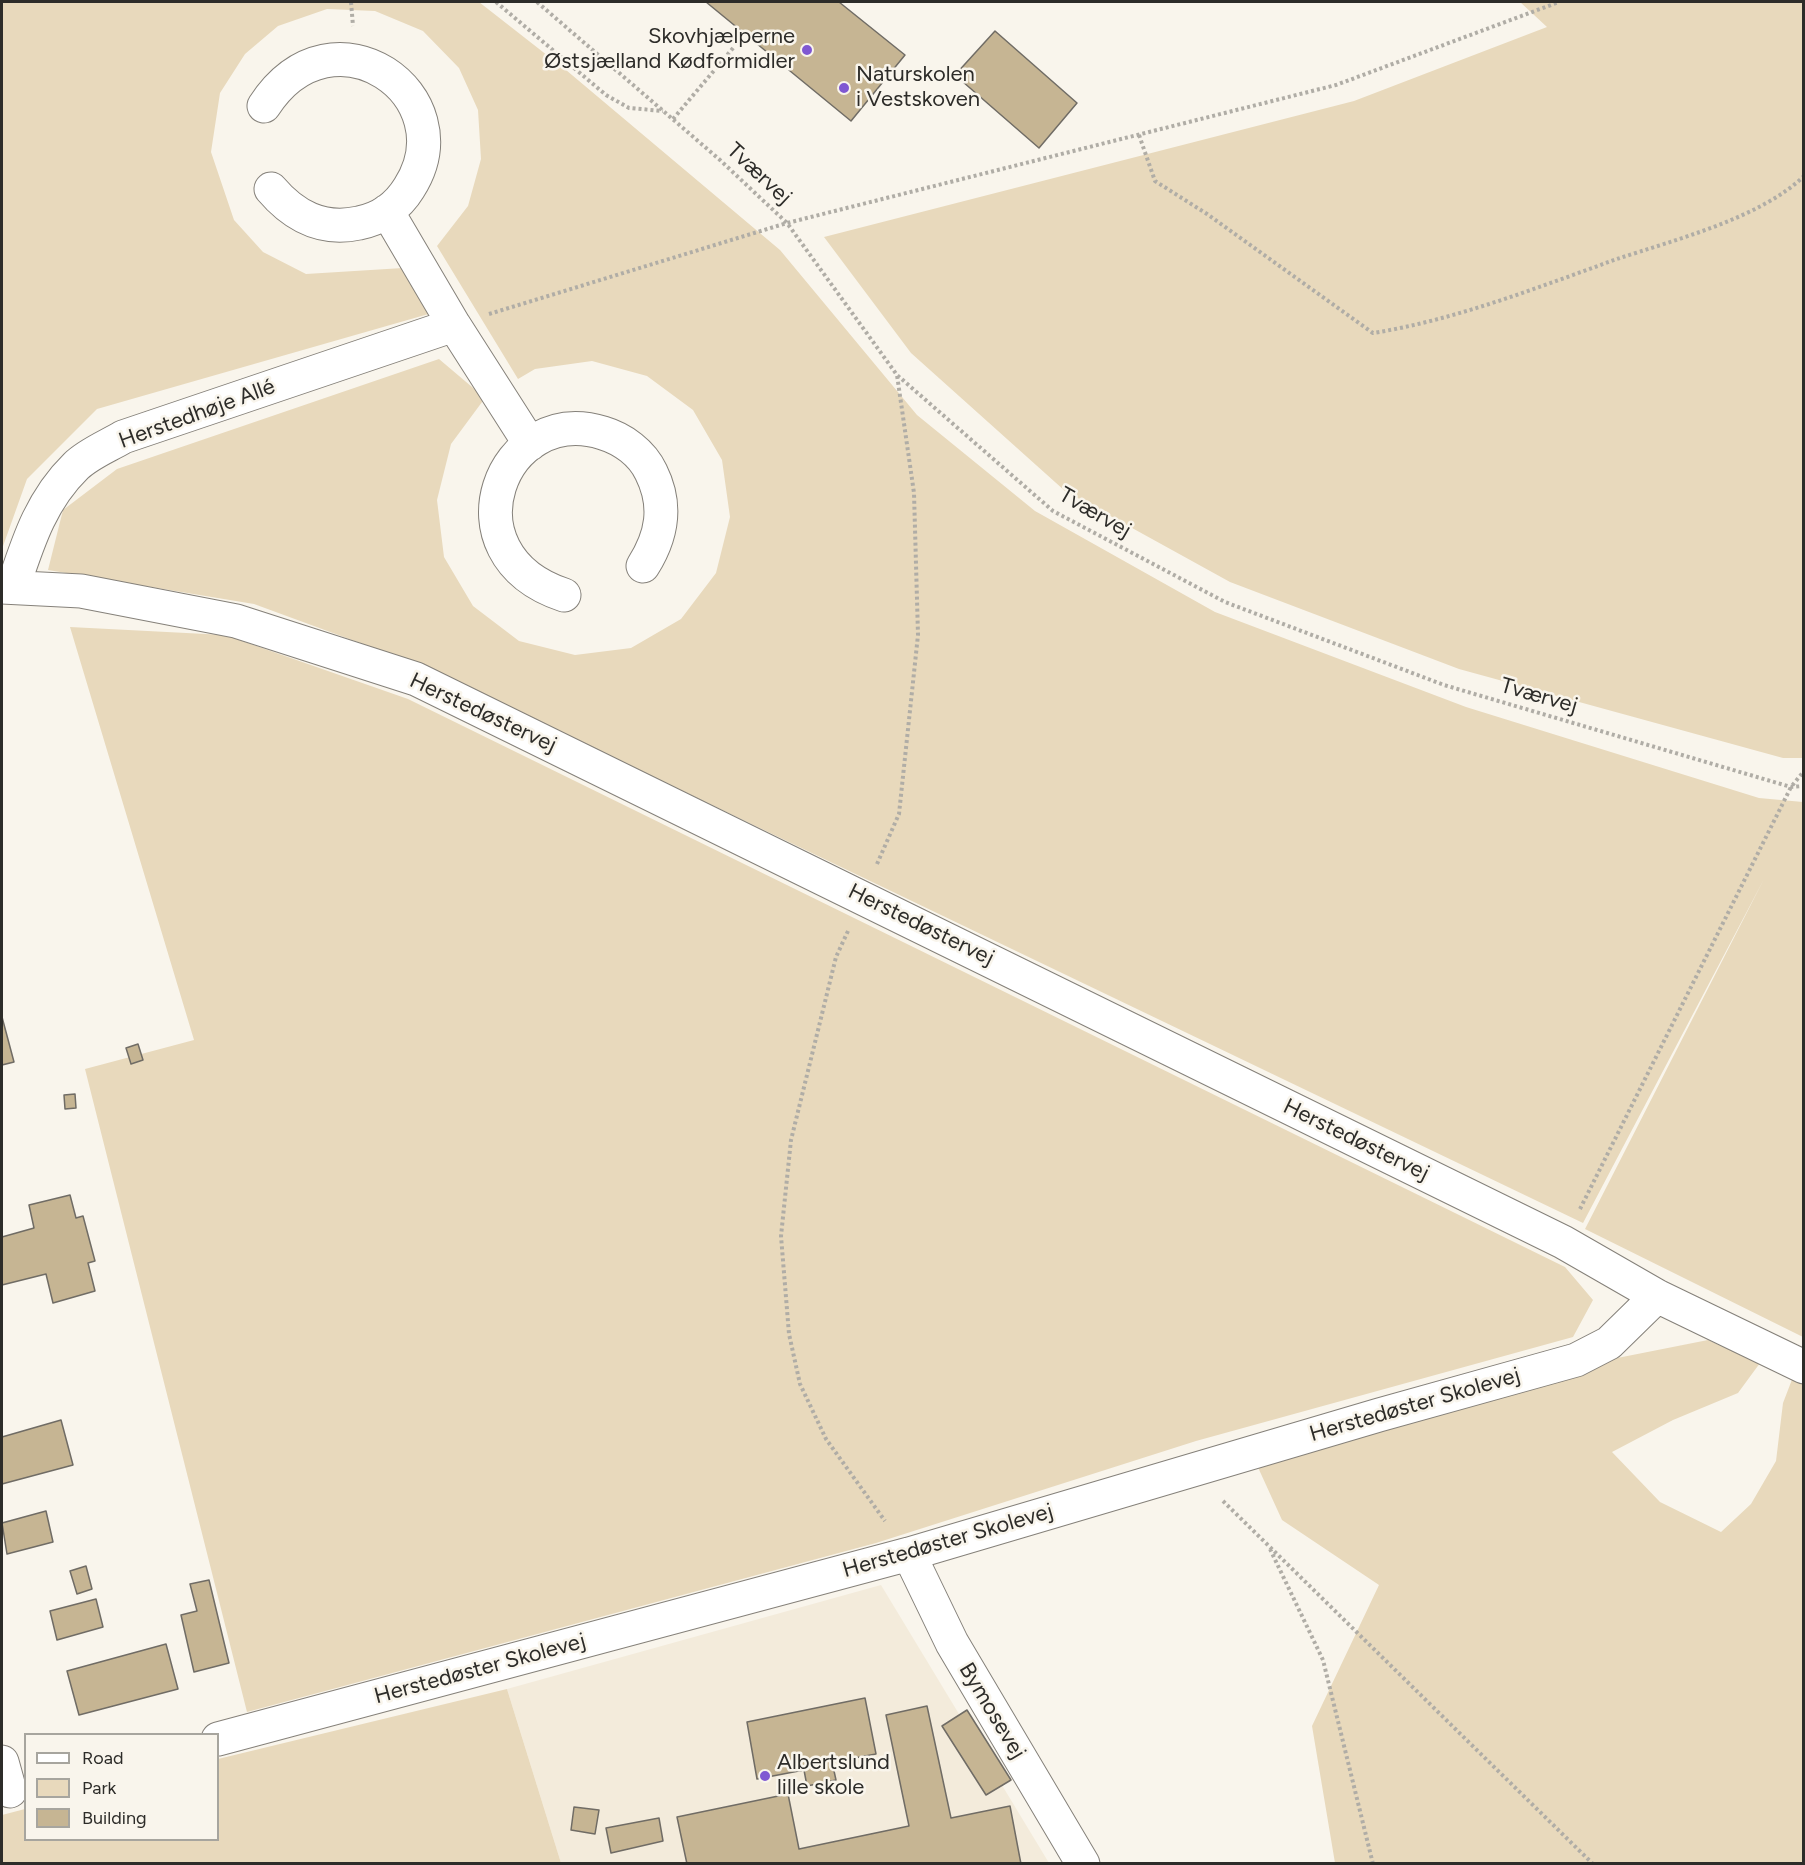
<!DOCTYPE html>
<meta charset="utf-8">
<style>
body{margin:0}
#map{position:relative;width:1805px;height:1865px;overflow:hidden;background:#f9f5ec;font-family:Figtree,sans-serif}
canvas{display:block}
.frame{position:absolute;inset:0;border:3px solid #2d2c29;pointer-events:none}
.legend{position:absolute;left:24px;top:1733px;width:195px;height:108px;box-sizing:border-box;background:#f9f5ec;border:2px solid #a7a59e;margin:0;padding:8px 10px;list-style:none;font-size:18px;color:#2d2c29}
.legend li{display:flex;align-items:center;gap:12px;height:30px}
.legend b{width:30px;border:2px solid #a7a59e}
</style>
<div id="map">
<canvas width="1805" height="1865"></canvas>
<div class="frame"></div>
<ul class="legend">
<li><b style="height:8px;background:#fff"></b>Road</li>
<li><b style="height:16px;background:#e8d9bc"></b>Park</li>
<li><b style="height:16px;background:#c6b593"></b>Building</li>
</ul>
</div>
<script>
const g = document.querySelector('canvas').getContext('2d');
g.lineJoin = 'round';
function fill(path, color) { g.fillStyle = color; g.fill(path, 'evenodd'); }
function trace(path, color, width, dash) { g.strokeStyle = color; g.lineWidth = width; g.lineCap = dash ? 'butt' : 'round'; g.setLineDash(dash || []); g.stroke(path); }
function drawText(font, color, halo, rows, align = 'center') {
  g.font = font + ' Figtree,sans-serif'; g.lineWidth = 5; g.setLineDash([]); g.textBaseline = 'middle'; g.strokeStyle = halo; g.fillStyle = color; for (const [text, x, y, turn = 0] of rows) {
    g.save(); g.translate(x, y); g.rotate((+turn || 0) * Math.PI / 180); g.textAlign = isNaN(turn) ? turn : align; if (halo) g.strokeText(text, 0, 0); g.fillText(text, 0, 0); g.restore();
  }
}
const built = new Path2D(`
 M881 1585 1049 1863H561L507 1689Z`);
const green = new Path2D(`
 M2 2H479L566 70 780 250 917 415 1035 511 1215 612 1466 707 1759 798 1803 802V1337L1585 1229 1764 879 1583 1223 420 665 254 604 48 570 63 510 117 469 439 359 485 398 451 444 437 500 444 557 473 606 519 641 575 655 631 648 681 619 716 573 730 517 722 460 693 410 647 376 592 361 535 369 518 379 437 246 468 206 481 159 478 110 459 68 423 31 375 11 327 9 278 26 245 54 220 93 211 152 234 220 263 252 306 274 403 268 432 313 97 409 27 479 2 549Z
 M1520 2H1803V758H1783L1459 669 1230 582 1065 491 911 353 824 237 1354 101 1547 27Z
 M70 627 225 635 408 699 1565 1267 1593 1300 1573 1337 1196 1441 876 1543 247 1712 85 1069 194 1040Z
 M1708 1340 1760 1363 1738 1393 1673 1420 1612 1452 1660 1502 1721 1532 1751 1504 1776 1461 1783 1403 1793 1377 1803 1384V1863H1335L1312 1726 1379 1585 1282 1520 1256 1463 1582 1365Z
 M507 1689 561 1863H2V1815L25 1809 26 1840H218V1759Z`);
const building = new Path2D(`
 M706 2H839L905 55 851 121Z
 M995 31 1077 103 1039 148 955 75Z
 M2 1017 14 1062 2 1065Z
 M138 1044 143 1060 131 1064 126 1048Z
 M75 1094 76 1108 65 1109 64 1095Z
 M70 1195 76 1218 83 1216 95 1261 88 1263 95 1291 53 1303 46 1274 2 1285V1237L34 1228 29 1205Z
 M61 1420 73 1465 2 1484V1437Z
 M46 1511 53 1542 7 1554 2 1523Z
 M86 1566 92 1589 77 1594 70 1571Z
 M209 1580 229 1663 194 1672 181 1615 197 1611 190 1584Z
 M96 1599 103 1627 57 1640 50 1611Z
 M166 1644 178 1689 79 1715 67 1671Z
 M865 1698 876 1754 832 1762 836 1780 807 1786 804 1770 757 1779 747 1722Z
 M927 1706 951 1818 1010 1806 1021 1864H687L677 1817 788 1794 799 1849 909 1826 886 1715Z
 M967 1710 1011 1780 986 1795 942 1726Z
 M574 1807 599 1810 595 1834 571 1830Z
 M659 1818 663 1841 611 1853 606 1828Z`);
const path = new Path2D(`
 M351 2 353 26
 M496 2 606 95 629 108 663 111
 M537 2 720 160 787 223 897 375 1053 511 1225 602 1444 685 1791 787 1804 786
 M673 119 734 47
 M1139 135 1155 181 1207 214 1373 333C1455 320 1539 287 1617 259 1674 240 1761 218 1804 176
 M489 314 787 223 1336 85 1559 2
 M877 864 899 814 918 635 914 493 897 375
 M848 931 836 957 791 1140 781 1236 789 1334 800 1384 826 1439 885 1521
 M1580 1209 1791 787 1804 771
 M1223 1501 1593 1864
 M1270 1549 1323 1660 1373 1864`);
const minor = new Path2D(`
 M264 106C333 0 468 96 409 188 398 206 380 219 359 223 322 231 294 216 271 189
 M387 211 454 325 530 444
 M2 587 81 591 236 621 416 679 1563 1242 1657 1296 1804 1367
 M13 587C28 542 41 500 76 466 88 454 108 446 123 437L454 325
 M564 595C441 554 502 401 603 433 623 439 642 453 651 472 668 506 662 536 643 566
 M909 1554 952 1643 1083 1864
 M218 1739 909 1554 1379 1415 1576 1360 1609 1343 1657 1296
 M2 1762 10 1791`);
const markers = [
 [807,50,6,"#7f58d2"],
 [844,88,6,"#7f58d2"],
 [765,1776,6,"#7f58d2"]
];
const poiNames = [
 ["Skovhjælperne",795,37,"right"],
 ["Østsjælland Kødformidler",795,62,"right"],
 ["Naturskolen",856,75],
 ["i Vestskoven",856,100],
 ["Albertslund",777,1763],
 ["lille skole",777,1788]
];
const streetNames = [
 ["Tværvej",759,174,43],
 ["Herstedhøje Allé",197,414,-20],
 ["Tværvej",1095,513,30],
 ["Tværvej",1539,696,16],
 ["Herstedøstervej",483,713,25],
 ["Herstedøstervej",921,925,26],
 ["Herstedøstervej",1356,1140,26],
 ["Herstedøster Skolevej",1415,1405,-16],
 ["Herstedøster Skolevej",948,1541,-16],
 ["Herstedøster Skolevej",480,1669,-15],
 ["Bymosevej",992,1711,59]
];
fill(built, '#f3ebdb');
fill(green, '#e8d9bc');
fill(building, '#c6b593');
trace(building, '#706c65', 1.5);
trace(minor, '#85817a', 35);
trace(path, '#b0ada6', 4, [3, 3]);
trace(minor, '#fff', 33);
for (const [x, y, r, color] of markers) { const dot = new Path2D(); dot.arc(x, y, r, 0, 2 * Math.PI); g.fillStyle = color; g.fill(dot); trace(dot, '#f9f5ec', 2); }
drawText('22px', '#2d2c29', '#f9f5ec', poiNames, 'left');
drawText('22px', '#2d2c29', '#f9f5ec', streetNames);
</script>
